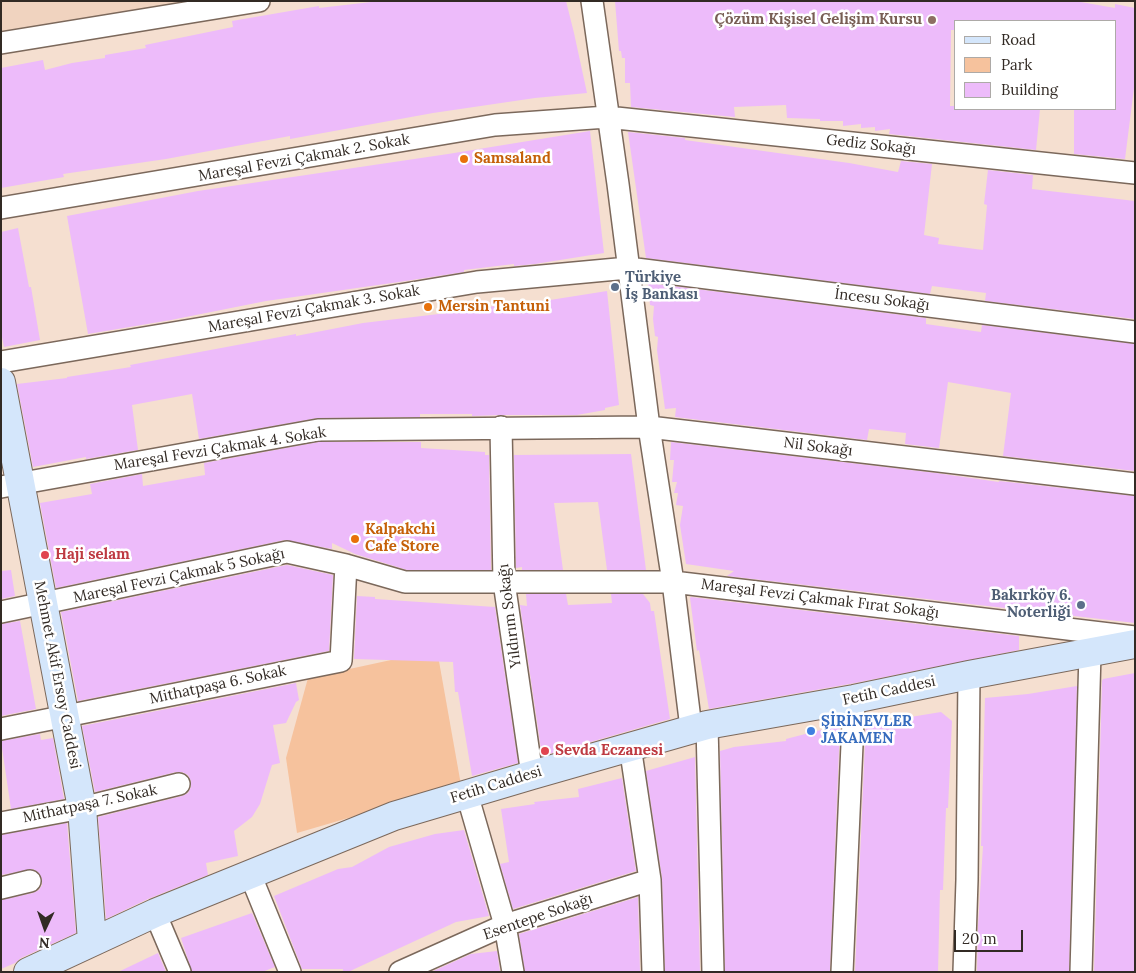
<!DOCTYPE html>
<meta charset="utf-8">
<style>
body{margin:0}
#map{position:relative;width:1136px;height:973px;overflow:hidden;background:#f5dfd0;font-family:Lora,serif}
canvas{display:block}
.frame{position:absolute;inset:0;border:2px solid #322a24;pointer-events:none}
.legend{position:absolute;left:954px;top:20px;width:162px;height:90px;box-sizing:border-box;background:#fff;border:1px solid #adaaa7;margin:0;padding:6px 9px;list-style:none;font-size:15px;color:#322a24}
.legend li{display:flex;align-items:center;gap:10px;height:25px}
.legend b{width:25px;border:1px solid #adaaa7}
.north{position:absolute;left:20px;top:903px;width:50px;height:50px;-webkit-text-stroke:4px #fff;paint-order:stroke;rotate:183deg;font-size:14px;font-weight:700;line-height:20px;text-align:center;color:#322a24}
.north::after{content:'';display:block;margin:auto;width:18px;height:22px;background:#322a24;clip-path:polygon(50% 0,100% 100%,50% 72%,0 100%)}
.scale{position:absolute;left:954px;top:930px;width:69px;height:22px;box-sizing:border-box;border:2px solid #322a24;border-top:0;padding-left:6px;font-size:15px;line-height:18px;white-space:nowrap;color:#322a24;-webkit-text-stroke:4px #fff;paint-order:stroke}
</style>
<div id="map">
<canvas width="1136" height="973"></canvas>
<div class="frame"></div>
<ul class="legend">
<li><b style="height:6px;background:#d4e6fb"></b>Road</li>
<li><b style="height:14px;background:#f6c29d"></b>Park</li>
<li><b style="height:14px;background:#edbbfa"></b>Building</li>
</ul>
<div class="north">N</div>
<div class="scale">20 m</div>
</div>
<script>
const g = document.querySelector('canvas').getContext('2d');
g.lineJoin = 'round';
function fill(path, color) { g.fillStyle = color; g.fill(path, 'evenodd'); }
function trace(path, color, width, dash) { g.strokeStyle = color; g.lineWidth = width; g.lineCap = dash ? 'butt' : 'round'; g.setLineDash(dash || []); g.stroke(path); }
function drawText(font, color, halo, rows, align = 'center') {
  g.font = font + ' Lora,serif'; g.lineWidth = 5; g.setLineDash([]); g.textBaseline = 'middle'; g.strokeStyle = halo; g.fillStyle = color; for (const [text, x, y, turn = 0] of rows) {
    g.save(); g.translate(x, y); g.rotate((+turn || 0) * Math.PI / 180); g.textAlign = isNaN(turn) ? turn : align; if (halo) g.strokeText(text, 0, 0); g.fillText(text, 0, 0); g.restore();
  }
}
const built = new Path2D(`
 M1 1H188L1 32Z`);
const green = new Path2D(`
 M437 650 461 785 297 833 286 758 308 678Z`);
const building = new Path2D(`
 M380 1H566L574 33 587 93 535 98 433 113 290 139V136L166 159 63 174 64 177 1 188V68L43 60 45 70 72 63 105 58V55L146 48 145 45 233 27 232 21 319 6V8Z
 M615 1H1075L1115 8V4L1135 8V80L1125 159 1074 154V109H1115V21H955V30H951L950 106H955V109H1040L1036 150 889 134 890 129 875 131V127L861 128V124L843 126V121H820V119L787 118 786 105 734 107 735 117 631 107 630 83H625V58H622L621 51H619Z
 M590 131 604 253 535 264 514 266V264L464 270V272L399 282 266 301 171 320 88 334 67 216 198 191 448 154Z
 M628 132 685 138V140L849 163 898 172 901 161 932 164 924 235 939 238 938 244 983 250 987 205 984 204 988 170 1033 175 1032 189 1135 201V319L985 301 986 293 932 286 930 294 646 258Z
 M18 228 29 287H31L40 340 4 347 1 332V232Z
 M648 283 926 318V324L981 332 982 325 1135 344V471L1003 456 1011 393 948 382 939 448 905 444 906 433 869 429 867 440 675 417 676 408 665 409 657 350 658 337 655 336 653 319 654 306 650 305Z
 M607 291 619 405 605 408V410L577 415H501L472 416V414H420V417L318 418 199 439 192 394 132 405 138 450 86 459V457L33 467 17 384 67 378V377L131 367 130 365 296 334V336L363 323 464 311V310L512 304V306Z
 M319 442H421V448L485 452V455H489L491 570H407L355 554 332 543V549L285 540 56 588 40 503 92 494 90 484 142 474 143 486 205 475 204 463Z
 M671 442 936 473 999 482V481L1135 496V623L727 576 734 571 686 564 680 525 683 506 676 505 678 493H674L677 482H672L674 460H670Z
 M631 454 646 570H607L598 502 554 503 563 570H522V567L516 568 514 455Z
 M287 565 333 575 329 651 78 701 61 612Z
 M11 570 15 596 1 599V571Z
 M526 594H566L568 605 612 603 611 594H643L650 603 651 611H654L670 719 542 756 520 605 527 606Z
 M357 596 375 597V599L495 607 518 763 472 776 458 692H455L453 662 354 659Z
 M691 597 1019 636V650L855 683 709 709 699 650 697 651 690 598Z
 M20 621 36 709 1 716V624Z
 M1135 673V972H1094L1102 681 1103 679Z
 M296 683 299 700 296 702 286 723 273 725 280 763 272 765 260 804 252 817 234 831 238 856 206 863 208 875 148 899 106 919 98 817 182 796 188 793 191 787V781L188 775 182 772H176L95 792 82 726Z
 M1077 686 1069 972H977L978 926 983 846H981L985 698 1028 694Z
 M941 712 952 721 948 808H946L943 890H940L938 972H855L866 719 886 716V721Z
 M840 725 830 972H725L720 751 734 747 786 741V739Z
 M40 734 41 740 53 738 64 799 11 809 1 741Z
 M695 757 700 972H665L662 878 646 771Z
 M622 778 636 871 513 909 500 864 509 862 501 809 535 804 534 802 579 797 578 789Z
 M67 823 76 933 21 958 15 963 1 969V900L33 893 39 890 42 885V879L39 873 33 869 1 875V835Z
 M464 830 489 916 456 922 348 972H343V969H302L274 896 338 869 352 867 389 847 435 834Z
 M638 897 640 972H525L519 934Z
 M252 913 275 967 262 972H192L181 938Z
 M497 951 500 972H431L471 954Z
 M158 953 166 972H118Z`);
const street = new Path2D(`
 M592 1 618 184 649 427 673 582 691 728
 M1 43 259 1
 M1 208 495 125 607 117 1135 173
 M1 362 477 282 628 268 1135 332
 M501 427 504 582 532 775
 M1 487 318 430 649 427 1135 484
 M1 612 287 552 346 565 405 582H673L1135 637
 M707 725 713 972
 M1 729 341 661 346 565
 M630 746 650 880 653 972
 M467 794 505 925 513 972
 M1 823 82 808 179 784
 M250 874 290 972
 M1 888 30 881
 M155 913 180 972
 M400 972 505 925 650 880
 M842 972 854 699
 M964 972 967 880 969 675
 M1081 972 1090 653`);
const secondary = new Path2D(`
 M1 382 82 808 92 941
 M28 972 155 913 394 816 532 775 707 725 854 699 969 675 1135 644`);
const markers = [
 [932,20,5,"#8d6e63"],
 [464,159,5,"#e8710a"],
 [615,287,5,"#5c6f8a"],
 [428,307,5,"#e8710a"],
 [355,539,5,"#e8710a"],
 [45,555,5,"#e0444e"],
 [1081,605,5,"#5c6f8a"],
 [811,731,5,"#3f7fe0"],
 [545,751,5,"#e0444e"]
];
const educationNames = [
 ["Çözüm Kişisel Gelişim Kursu",922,20]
];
const streetNames = [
 ["Gediz Sokağı",871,145,6],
 ["Mareşal Fevzi Çakmak 2. Sokak",304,158,-10],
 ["İncesu Sokağı",882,300,7],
 ["Mareşal Fevzi Çakmak 3. Sokak",314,309,-10],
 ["Nil Sokağı",818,447,7],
 ["Mareşal Fevzi Çakmak 4. Sokak",220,449,-9],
 ["Mareşal Fevzi Çakmak 5 Sokağı",179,576,-12],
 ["Mareşal Fevzi Çakmak Fırat Sokağı",820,599,7],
 ["Yıldırım Sokağı",510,616,-97],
 ["Mehmet Akif Ersoy Caddesi",57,675,79],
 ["Mithatpaşa 6. Sokak",218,685,-12],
 ["Fetih Caddesi",889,691,-12],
 ["Fetih Caddesi",496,785,-17],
 ["Mithatpaşa 7. Sokak",90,804,-12],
 ["Esentepe Sokağı",538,917,-19]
];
const foodNames = [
 ["Samsaland",474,159],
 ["Mersin Tantuni",438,307],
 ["Kalpakchi",365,530],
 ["Cafe Store",365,547]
];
const serviceNames = [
 ["Türkiye",625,278],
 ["İş Bankası",625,295],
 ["Bakırköy 6.",1071,596,"right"],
 ["Noterliği",1071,613,"right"]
];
const healthNames = [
 ["Haji selam",55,555],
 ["Sevda Eczanesi",555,751]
];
const shopNames = [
 ["ŞİRİNEVLER",821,722],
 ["JAKAMEN",821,739]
];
fill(built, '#f0d3bf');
fill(green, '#f6c29d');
fill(building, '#edbbfa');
trace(street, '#7b685b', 24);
trace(secondary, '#7b685b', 30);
trace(street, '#fff', 21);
trace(secondary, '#d4e6fb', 28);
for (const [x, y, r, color] of markers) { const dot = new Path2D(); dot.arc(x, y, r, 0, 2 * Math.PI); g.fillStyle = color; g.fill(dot); trace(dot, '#fff', 2); }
drawText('bold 15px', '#785e54', '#fff', educationNames, 'right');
drawText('15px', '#322a24', '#fff', streetNames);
drawText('bold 15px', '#c56008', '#fff', foodNames, 'left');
drawText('bold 15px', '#4e5e75', '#fff', serviceNames, 'left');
drawText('bold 15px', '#be3a42', '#fff', healthNames, 'left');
drawText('bold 15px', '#366cbe', '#fff', shopNames, 'left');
</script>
